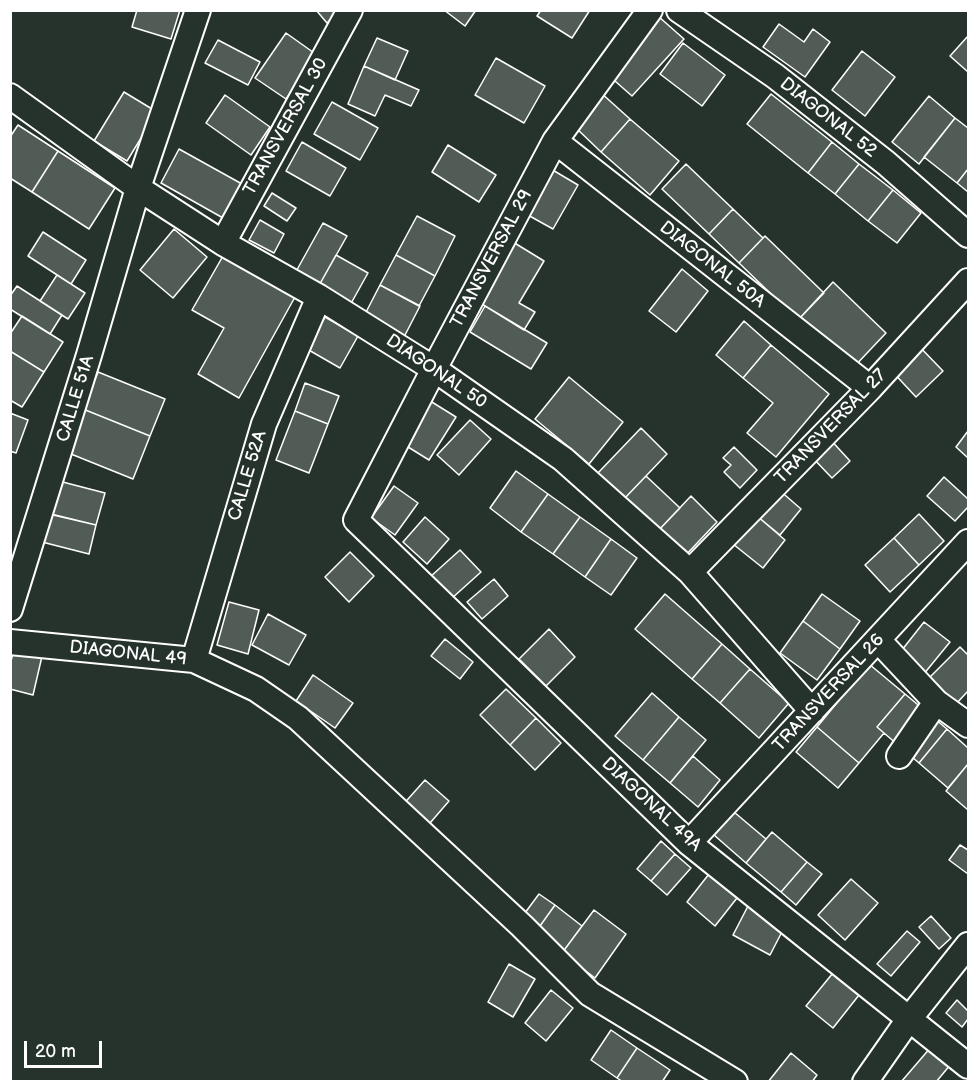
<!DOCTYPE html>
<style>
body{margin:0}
#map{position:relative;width:979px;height:1092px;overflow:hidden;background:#26332d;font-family:"Balsamiq Sans",sans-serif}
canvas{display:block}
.frame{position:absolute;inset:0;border:12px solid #fff;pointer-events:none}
.scale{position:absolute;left:24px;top:1041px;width:78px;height:27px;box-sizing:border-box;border:3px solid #fff;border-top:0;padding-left:8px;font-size:18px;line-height:21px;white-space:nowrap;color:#fff;-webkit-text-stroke:4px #26332d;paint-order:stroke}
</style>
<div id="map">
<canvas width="979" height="1092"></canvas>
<div class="frame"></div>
<div class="scale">20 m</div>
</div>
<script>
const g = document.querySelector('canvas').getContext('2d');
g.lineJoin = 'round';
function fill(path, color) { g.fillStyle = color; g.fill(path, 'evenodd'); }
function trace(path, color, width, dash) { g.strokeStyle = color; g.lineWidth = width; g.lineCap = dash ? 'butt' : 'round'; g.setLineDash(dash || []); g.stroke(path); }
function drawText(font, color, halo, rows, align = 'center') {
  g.font = font + ' "Balsamiq Sans",sans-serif'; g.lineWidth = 4.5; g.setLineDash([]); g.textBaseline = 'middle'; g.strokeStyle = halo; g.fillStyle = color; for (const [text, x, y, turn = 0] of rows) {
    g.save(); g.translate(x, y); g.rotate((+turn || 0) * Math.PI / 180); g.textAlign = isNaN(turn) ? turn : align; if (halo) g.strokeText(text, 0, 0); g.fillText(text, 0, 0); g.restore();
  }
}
const building = new Path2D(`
 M137 10H180L171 39 132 27Z
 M316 10H341L327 23Z
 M444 10H476L465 26Z
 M541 10H590L572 38 537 16Z
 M658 16 684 39 632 96 607 74Z
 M779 24 804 42 813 29 830 42 805 77 763 47Z
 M286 33 317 55 286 99 255 78Z
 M968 36V72L950 56Z
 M377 38 408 51 395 80 364 66Z
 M218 40 260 62 248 85 205 63Z
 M683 43 725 75 702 106 660 74Z
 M862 51 895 77 865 116 832 90Z
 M496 58 545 86 524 123 475 95Z
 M364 66 419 90 411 106 385 95 375 116 348 104Z
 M124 92 157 112 127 161 94 141Z
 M600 92 630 119 601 152 574 126Z
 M771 94 832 142 808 173 747 124Z
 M225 95 270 127 251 155 206 123Z
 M929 96 955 118 919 164 892 142Z
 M332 102 378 128 360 160 314 134Z
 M955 118 968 128V169L957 183 924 157Z
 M630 119 679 161 650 195 601 152Z
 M18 125 58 151 32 192 10 178V137Z
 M302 142 346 168 330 196 286 171Z
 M832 142 859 164 835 194 808 173Z
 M448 145 496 175 479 202 432 172Z
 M179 149 242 184 223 218 161 183Z
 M58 151 115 188 89 229 32 192Z
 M686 164 733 209 709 234 662 189Z
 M859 164 893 190 868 221 835 194Z
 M551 169 578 185 553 229 526 214Z
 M968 169V192L957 183Z
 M893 190 921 213 897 243 868 221Z
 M272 193 296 208 287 221 264 206Z
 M733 209 763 238 739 263 709 234Z
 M417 216 455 236 435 276 396 255Z
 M260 220 284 234 274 253 249 240Z
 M323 223 347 236 317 289 294 275Z
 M174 229 207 257 173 298 140 270Z
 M43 232 86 260 71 284 28 256Z
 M765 236 824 293 798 320 739 263Z
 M513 242 544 261 519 303 535 312 524 330 477 301Z
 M336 255 368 273 349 307 317 289Z
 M396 255 435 276 419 306 380 285Z
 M223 256 295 297 239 398 198 374 224 328 192 310Z
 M682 269 708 291 676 332 649 311Z
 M57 275 85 293 68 319 40 301Z
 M833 282 886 333 851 370 798 320Z
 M380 285 420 306 403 339 363 318Z
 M17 286 62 315 50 334 10 309V296Z
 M485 306 547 343 531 369 470 332Z
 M22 316 63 342 44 372 10 351V334Z
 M325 317 358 336 340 368 307 349Z
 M744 321 771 345 743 378 716 355Z
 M915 342 943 371 916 397 889 368Z
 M771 345 829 394 776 457 747 433 773 403 743 378Z
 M10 351 44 372 22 407 10 400Z
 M98 372 165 399 150 436 83 409Z
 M569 377 623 422 589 464 535 419Z
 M305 383 339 396 328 424 295 411Z
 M427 399 456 417 429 460 400 442Z
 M83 409 150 436 133 479 66 452Z
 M295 411 328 424 309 473 276 460Z
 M10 413 28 420 16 453 10 451Z
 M470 420 491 439 459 475 437 455Z
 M641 428 667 454 623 500 596 475Z
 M968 431V458L956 447Z
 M828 437 850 461 832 478 810 455Z
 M734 447 757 470 740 488 724 472 731 465 723 458Z
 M516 471 548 494 521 532 490 508Z
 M646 476 680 508 656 533 623 500Z
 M944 477 968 499V507L955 521 927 496Z
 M55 480 105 493 96 525 47 513Z
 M394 486 418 503 395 535 371 518Z
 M778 489 801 509 780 535 757 516Z
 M548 494 580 517 553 554 521 532Z
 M691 496 717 522 683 558 656 533Z
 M49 514 96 525 89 554 42 542Z
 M919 514 944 541 919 565 894 538Z
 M757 516 785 540 763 568 733 544Z
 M425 517 449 539 427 564 403 542Z
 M580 517 611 539 585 577 553 554Z
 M894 538 919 565 890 592 865 565Z
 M611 539 637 558 611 595 585 577Z
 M460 550 481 572 451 599 430 577Z
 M350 552 374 576 349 602 325 577Z
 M494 579 508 596 482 619 467 602Z
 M665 594 722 644 692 679 635 629Z
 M822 594 860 621 840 649 803 621Z
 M229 602 259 610 248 654 217 645Z
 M268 614 306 635 289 665 252 645Z
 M803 621 840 649 817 680 780 653Z
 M924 622 950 642 923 675 898 655Z
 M549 629 575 657 546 686 519 659Z
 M445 639 473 662 460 679 431 656Z
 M722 644 750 669 720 703 692 679Z
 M15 645 43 652 33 695 10 689V665Z
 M960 647 968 655V691L956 704 930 677Z
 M869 664 905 694 877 727 884 733 859 763 817 727Z
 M750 669 789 703 759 738 720 703Z
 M313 675 353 703 335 728 296 701Z
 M506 689 536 718 510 745 480 715Z
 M652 693 679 717 643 760 615 736Z
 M905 694 947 729 919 763 877 727Z
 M679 717 706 740 670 783 643 760Z
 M536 718 561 743 535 770 510 745Z
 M817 727 859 763 838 788 796 752Z
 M947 729 968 748V764L948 788 919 763Z
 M693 756 720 780 698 807 670 783Z
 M968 764V810L946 791Z
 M425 780 449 801 424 830 400 808Z
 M734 812 766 839 746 863 714 835Z
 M772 832 807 862 781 892 746 863Z
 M661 841 675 854 651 881 637 869Z
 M960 845 968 850V874L949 860Z
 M675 854 691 868 667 895 651 881Z
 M807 862 822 874 796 905 781 892Z
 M709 874 737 898 715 926 687 902Z
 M851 879 878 903 845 940 818 915Z
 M539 894 555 905 535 933 519 921Z
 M555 905 582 926 562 953 535 933Z
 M748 906 785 926 770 955 733 935Z
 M594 910 626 934 595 978 562 953Z
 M931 916 951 938 939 949 919 927Z
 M907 931 920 942 891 976 877 964Z
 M509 964 535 979 513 1017 488 1002Z
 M837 968 863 990 833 1028 806 1006Z
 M551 990 573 1008 546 1041 525 1023Z
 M957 1000 968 1011V1019L962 1027 946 1013Z
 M611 1030 637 1048 617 1078 591 1060Z
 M931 1047 951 1064 936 1082H901Z
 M637 1048 670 1070 662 1082H623L617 1078Z
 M791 1053 817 1075 812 1082H768Z`);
const street = new Path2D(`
 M650 10 555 141 434 369 356 520 689 843 968 1066
 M679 10 775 76 886 163 968 235
 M10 96 138 188 223 243 319 297 434 369 563 459 690 572 812 711
 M555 141 870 388
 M223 243 350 10
 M690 572 870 388 968 281
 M10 609 89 355 138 188 198 10
 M878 640 936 702 968 725
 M10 642 194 660 256 689 298 718 522 926 590 994 735 1082
 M194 660 264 424 319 297
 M899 756 936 702
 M689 843 968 542
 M865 1082 909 1019 968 945`);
const streetNames = [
 ["DIAGONAL 52",828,118,38],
 ["TRANSVERSAL 30",286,127,-61],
 ["TRANSVERSAL 29",492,259,-62],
 ["DIAGONAL 50A",712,265,38],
 ["DIAGONAL 50",436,372,34],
 ["CALLE 51A",76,399,-73],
 ["TRANSVERSAL 27",831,427,-46],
 ["CALLE 52A",248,476,-73],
 ["DIAGONAL 49",128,654,6],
 ["TRANSVERSAL 26",829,693,-47],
 ["DIAGONAL 49A",651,805,43]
];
fill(building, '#515c57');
trace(building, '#fff', 1.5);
trace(street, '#fff', 28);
trace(street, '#26332d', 24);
drawText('18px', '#fff', '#26332d', streetNames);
</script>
